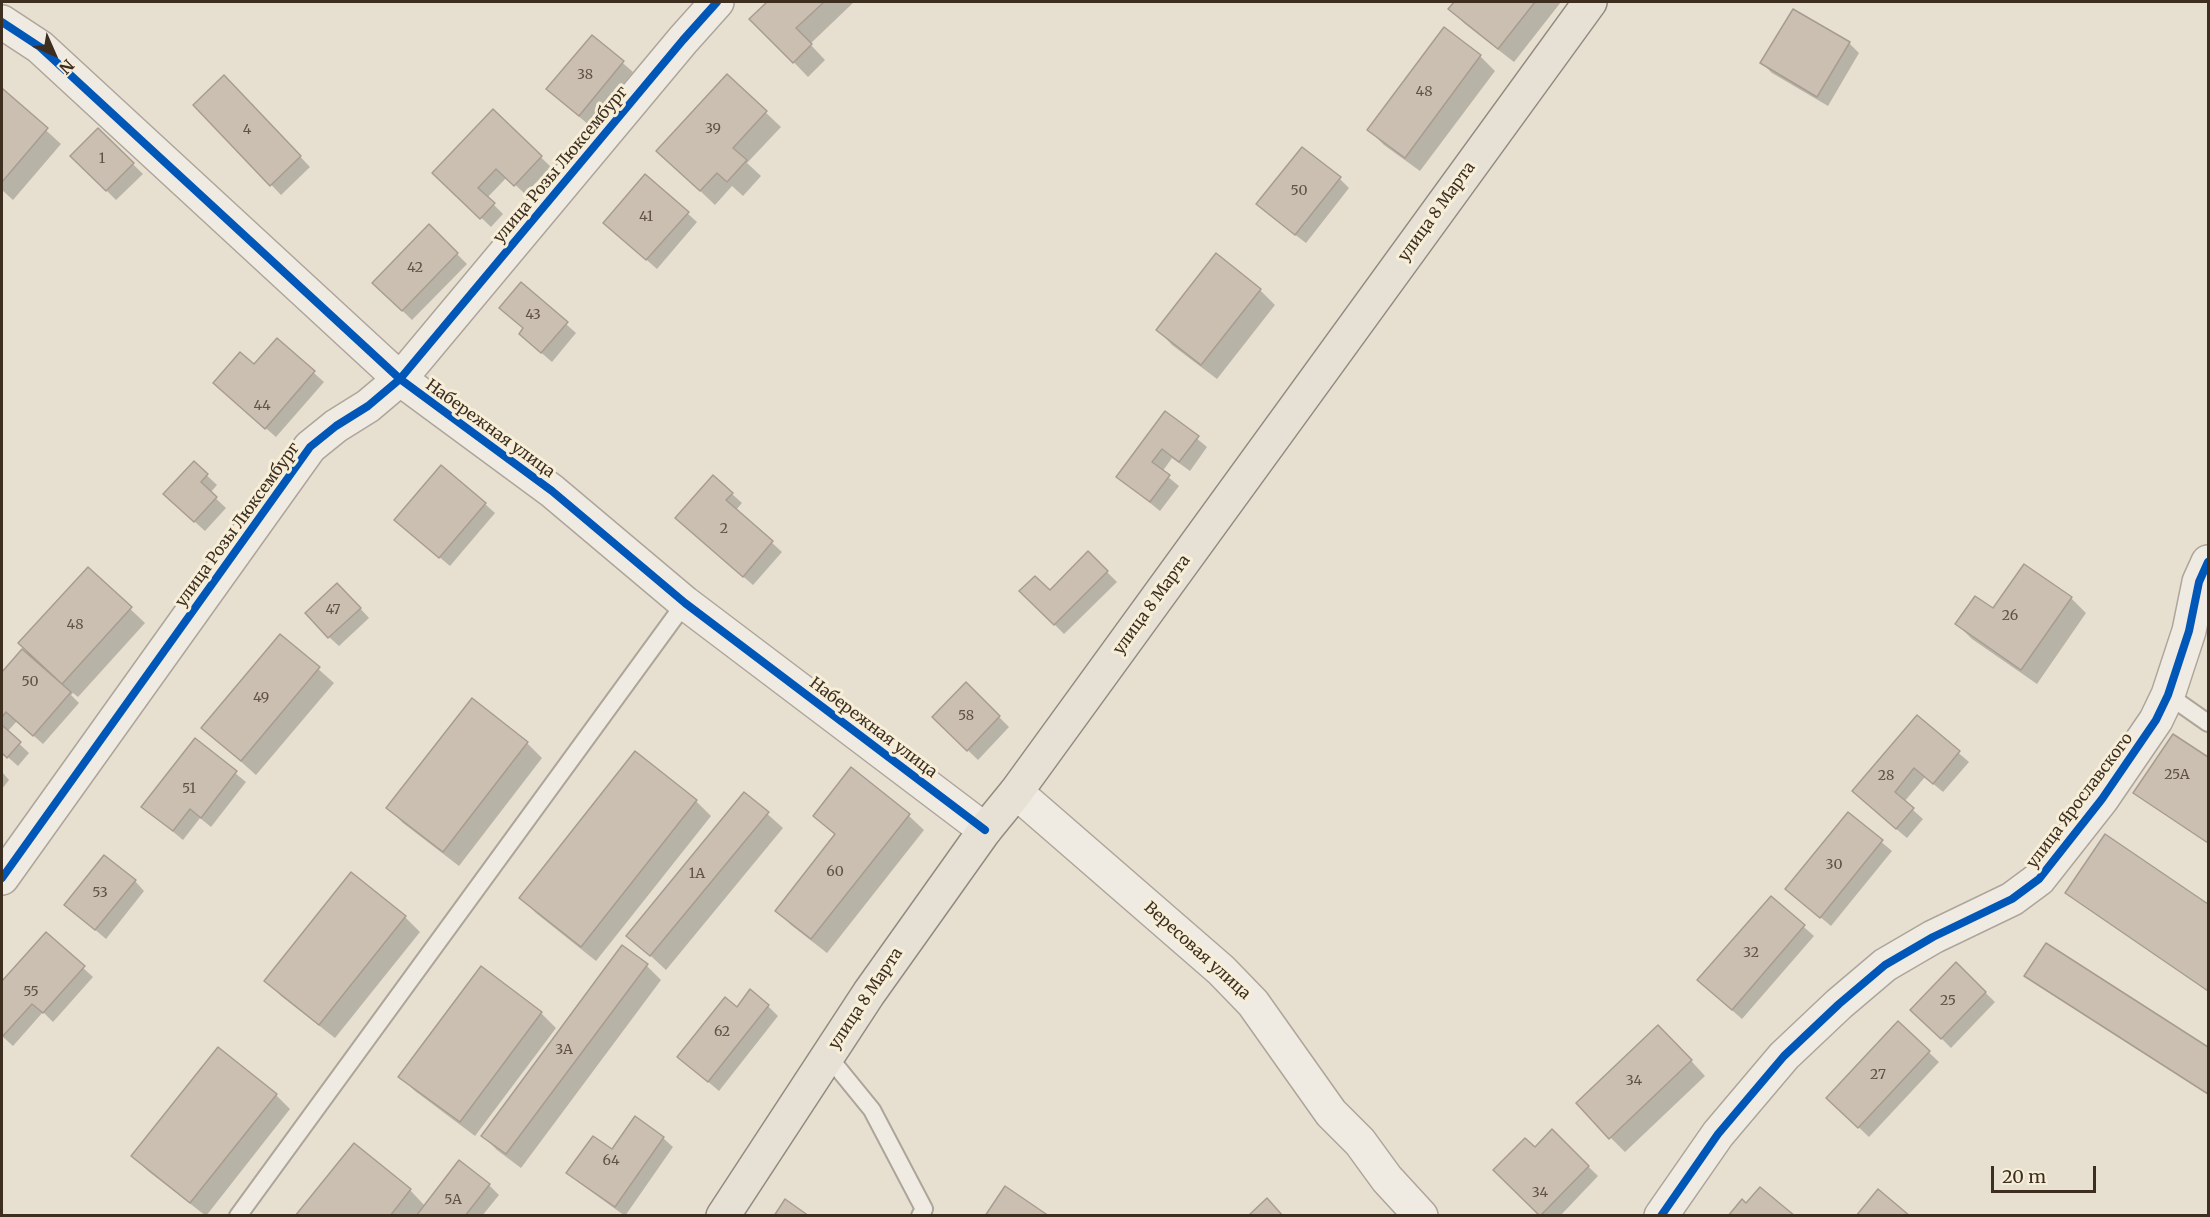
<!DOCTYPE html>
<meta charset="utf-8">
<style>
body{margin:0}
#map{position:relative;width:2210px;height:1217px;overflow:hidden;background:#e7e0d1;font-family:Merriweather,serif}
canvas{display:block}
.frame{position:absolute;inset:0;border:3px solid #3d2e20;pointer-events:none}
.north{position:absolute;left:24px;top:24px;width:60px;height:60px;-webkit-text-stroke:4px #f7eed8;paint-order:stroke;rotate:135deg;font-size:16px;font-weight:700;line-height:24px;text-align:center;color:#3d2e20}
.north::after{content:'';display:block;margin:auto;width:21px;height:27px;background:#3d2e20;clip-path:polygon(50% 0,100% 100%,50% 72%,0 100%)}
.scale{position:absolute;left:1991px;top:1166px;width:105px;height:27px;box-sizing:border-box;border:3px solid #3d2e20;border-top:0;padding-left:8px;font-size:18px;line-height:21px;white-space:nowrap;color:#3d2e20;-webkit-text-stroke:4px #f7eed8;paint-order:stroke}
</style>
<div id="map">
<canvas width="2210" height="1217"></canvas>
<div class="frame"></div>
<div class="north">N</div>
<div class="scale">20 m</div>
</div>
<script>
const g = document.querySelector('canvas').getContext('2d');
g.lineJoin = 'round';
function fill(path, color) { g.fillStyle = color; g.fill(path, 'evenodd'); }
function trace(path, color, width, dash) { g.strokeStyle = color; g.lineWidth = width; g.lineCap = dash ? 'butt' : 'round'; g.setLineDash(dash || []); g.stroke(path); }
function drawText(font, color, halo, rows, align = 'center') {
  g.font = font + ' Merriweather,serif'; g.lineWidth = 6; g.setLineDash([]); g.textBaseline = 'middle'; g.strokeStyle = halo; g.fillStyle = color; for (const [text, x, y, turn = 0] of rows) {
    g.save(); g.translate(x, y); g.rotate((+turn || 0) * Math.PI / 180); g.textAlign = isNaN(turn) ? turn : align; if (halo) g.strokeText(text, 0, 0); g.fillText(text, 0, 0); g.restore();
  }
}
const shadow = new Path2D(`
 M769 2H854L810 44 825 60 808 77 752 19Z
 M1454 2H1561L1514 62 1465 24 1450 9 1455 3Z
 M1444 29 1480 56 1495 71 1420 171 1384 145 1369 130Z
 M593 37 633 72 589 125 558 99Z
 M1849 43 1859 53 1828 106 1772 73 1762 63Z
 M727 76 781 127 747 163 761 176 743 196 732 186 715 205 673 165Z
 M234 87 310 167 281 195 195 105Z
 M3 91 61 144 13 200 2 190Z
 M493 111 551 167 525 194 507 177 487 198 503 214 491 227 434 173Z
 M98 130 143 174 116 200 72 156Z
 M1340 179 1349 188 1306 243 1268 214Z
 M687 213 697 222 657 269 615 232Z
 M429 226 467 264 412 320 374 283Z
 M1216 256 1260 290 1275 305 1217 379 1172 345 1158 330Z
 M521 284 576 333 552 362 530 343 525 329Z
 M277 340 324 382 276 437 225 393 254 366Z
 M1166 413 1207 447 1190 471 1172 458 1162 472 1179 486 1160 511 1118 477Z
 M194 463 217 485 210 493 226 508 205 531 175 504Z
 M713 477 742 503 736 510 782 552 753 585 687 528Z
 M485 504 495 513 450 566 406 529Z
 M1088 553 1117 582 1064 634 1021 591 1050 593Z
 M2024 566 2071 598 2086 613 2037 684 1972 639 1957 624 1993 610Z
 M88 569 145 623 78 697 73 693 71 695 79 703 43 744 17 721 7 732 29 753 18 766 2 752V674L22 651 61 686 63 683 35 658Z
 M347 594 369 618 339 646 329 637Z
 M281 636 334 683 256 775 203 728Z
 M966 684 1009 727 978 760 934 717Z
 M472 700 527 743 542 758 459 866 403 823 388 808Z
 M1917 717 1969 762 1943 792 1925 777 1904 802 1923 819 1907 838 1863 801Z
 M2173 736 2208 759V843L2135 793Z
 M195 740 246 782 211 827 200 818 183 840 143 807Z
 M851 770 909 816 924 830 827 953 791 925 777 911 836 836 814 816Z
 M2 772 9 780 2 789Z
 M745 794 783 828 666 970 628 935Z
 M696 801 711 816 596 961 536 913 521 898Z
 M1848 814 1892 851 1831 926 1787 889Z
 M2106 836 2208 906V990L2072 897Z
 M135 881 144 891 106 939 66 905Z
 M1771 898 1814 936 1742 1019 1709 990Z
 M405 917 420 932 335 1038 281 996 267 981Z
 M46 934 93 977 53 1022 43 1012 13 1046 2 1036V983Z
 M2046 945 2208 1049V1094L2030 980 2026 976Z
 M1956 964 1995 1002 1951 1048 1913 1010Z
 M647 966 661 980 521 1168 497 1150 483 1136Z
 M481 969 541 1013 556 1028 475 1136 415 1091 400 1077Z
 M768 1006 778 1016 719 1091 679 1057 737 1009Z
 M1898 1023 1939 1062 1869 1137 1828 1098Z
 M1673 1041 1705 1076 1625 1152 1610 1137Z
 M276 1095 290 1109 206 1216 148 1171 133 1156Z
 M1552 1131 1598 1176 1560 1216H1542L1495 1170 1535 1149Z
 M663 1138 673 1147 625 1216 578 1182 568 1173 612 1151Z
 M354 1145 410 1190 425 1206 489 1185 499 1195 482 1216H297Z`);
const building = new Path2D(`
 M767 2H824L796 28 812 44 793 63 749 19Z
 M1454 2H1535L1498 49 1448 9Z
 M1793 9 1850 42 1817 97 1760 63Z
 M1444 27 1481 55 1405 158 1367 130Z
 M592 35 624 61 579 116 546 89Z
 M727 74 767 111 733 148 747 160 727 182 717 173 700 191 656 151Z
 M224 75 301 156 270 186 193 105Z
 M3 89 48 128 2 182V91Z
 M493 109 542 156 514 186 496 169 478 188 495 203 480 219 432 173Z
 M98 128 134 163 106 191 70 156Z
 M1302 147 1341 177 1295 235 1256 204Z
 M645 174 689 212 646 260 603 223Z
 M429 224 458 253 402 311 372 283Z
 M1216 253 1261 289 1201 365 1156 330Z
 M521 282 568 322 541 353 519 334 523 328 499 308Z
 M277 338 315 371 265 429 213 383 240 352 254 364Z
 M1165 411 1199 436 1179 462 1162 449 1152 462 1170 475 1150 502 1116 477Z
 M194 461 208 474 201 482 217 497 194 522 163 494Z
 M441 465 486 503 439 558 394 520Z
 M713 475 733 493 726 500 773 541 743 577 675 518Z
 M1088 551 1108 571 1054 625 1019 591 1035 576 1050 590Z
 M2024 564 2072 597 2021 670 1955 624 1975 596 1993 608Z
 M88 567 132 607 62 684 18 643Z
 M337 583 361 608 328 638 305 613Z
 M280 634 320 667 241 761 201 728Z
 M22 649 71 692 33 736 6 712 2 717V672Z
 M966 682 1000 716 967 751 932 717Z
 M472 698 528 742 443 852 386 808Z
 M1917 715 1960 751 1933 784 1914 768 1895 792 1914 808 1896 829 1852 791Z
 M2 725 21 742 7 758 2 753Z
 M2173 734 2208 757V843L2133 793Z
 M195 738 237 771 201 818 190 809 173 831 141 807Z
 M635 751 697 800 581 947 519 898Z
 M851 767 910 814 811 939 775 911 835 834 813 816Z
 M744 792 769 812 650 956 626 936Z
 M1848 812 1883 840 1820 918 1785 889Z
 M2105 834 2208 904V991L2065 893Z
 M104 855 136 880 95 930 64 905Z
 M351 872 406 916 319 1025 264 981Z
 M1771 896 1805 925 1732 1010 1697 980Z
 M46 932 85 966 43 1013 32 1004 2 1037V981Z
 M2046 943 2208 1047V1094L2024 976Z
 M622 945 648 964 506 1154 481 1136Z
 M1956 962 1986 992 1941 1039 1910 1010Z
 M481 966 542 1012 460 1122 398 1077Z
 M750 989 769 1005 708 1082 677 1057 725 997 737 1007Z
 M1898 1021 1930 1051 1858 1128 1826 1098Z
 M1658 1025 1692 1060 1609 1139 1576 1103Z
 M218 1047 277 1094 190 1203 131 1156Z
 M635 1116 664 1137 615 1207 566 1173 593 1136 612 1149Z
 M1552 1129 1589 1166 1540 1216 1493 1170 1525 1138 1535 1147Z
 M354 1143 411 1189 390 1216H295Z
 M459 1160 490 1184 465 1216H416Z
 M1005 1186 1049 1216H985Z
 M1760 1187 1795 1216H1728L1742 1199 1746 1203Z
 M1878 1189 1910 1216H1856Z
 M1267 1198 1283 1216H1248Z
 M785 1199 809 1216H774Z`);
const service = new Path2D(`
 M2168 695 2208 723
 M828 1056 872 1110 924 1209 920 1216
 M238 1216 685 603`);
const minor = new Path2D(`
 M2 22 40 47 400 379 552 491 685 603 985 830
 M1016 792 1221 970 1253 1003 1331 1113 1360 1142 1387 1179 1421 1216
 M2 878 310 447 336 426 368 406 400 379 683 40 717 2
 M1661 1216 1718 1134 1784 1056 1839 1004 1885 965 1933 937 2012 899 2039 879 2102 799 2156 720 2168 695 2189 631 2199 582 2208 562`);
const primary = new Path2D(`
 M723 1216 869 993 985 830 1016 792 1590 2`);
const cycleway = new Path2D(`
 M2 22 40 47 400 379 552 491 685 603 985 830
 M2 878 310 447 336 426 368 406 400 379 683 40 717 2
 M1661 1216 1718 1134 1784 1056 1839 1004 1885 965 1933 937 2012 899 2039 879 2102 799 2156 720 2168 695 2189 631 2199 582 2208 562`);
const numberNames = [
 ["38",585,75],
 ["48",1424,92],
 ["39",713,129],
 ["4",247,130],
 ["1",102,159],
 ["50",1299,191],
 ["41",646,217],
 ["42",415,268],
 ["43",533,315],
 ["44",262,406],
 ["2",724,529],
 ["47",333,610],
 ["26",2010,616],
 ["48",75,625],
 ["50",30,682],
 ["49",261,698],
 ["58",966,716],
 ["25А",2177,775],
 ["28",1886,776],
 ["51",189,789],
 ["30",1834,865],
 ["60",835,872],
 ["1А",697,874],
 ["53",100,893],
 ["32",1751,953],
 ["55",31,992],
 ["25",1948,1001],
 ["62",722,1032],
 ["3А",564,1050],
 ["27",1878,1075],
 ["34",1634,1081],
 ["64",611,1161],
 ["34",1540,1193],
 ["5А",453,1200]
];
const streetNames = [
 ["улица Розы Люксембург",561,165,-50],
 ["улица 8 Марта",1437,212,-54],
 ["Набережная улица",490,429,36],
 ["улица Розы Люксембург",238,525,-54],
 ["улица 8 Марта",1152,605,-54],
 ["Набережная улица",873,728,37],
 ["улица Ярославского",2080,801,-53],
 ["Вересовая улица",1197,951,42],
 ["улица 8 Марта",866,999,-56]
];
fill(shadow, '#0003');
fill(building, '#cbbfb2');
trace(building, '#a89c90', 1.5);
trace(service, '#ada599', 20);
trace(minor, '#ada599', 36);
trace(primary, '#928b80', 36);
trace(service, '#efebe3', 16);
trace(minor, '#efebe3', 33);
trace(primary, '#e6e1d4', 33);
trace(cycleway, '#0057b8', 8);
drawText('14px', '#605244', null, numberNames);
drawText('16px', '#3d2e20', '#f7eed8', streetNames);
</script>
